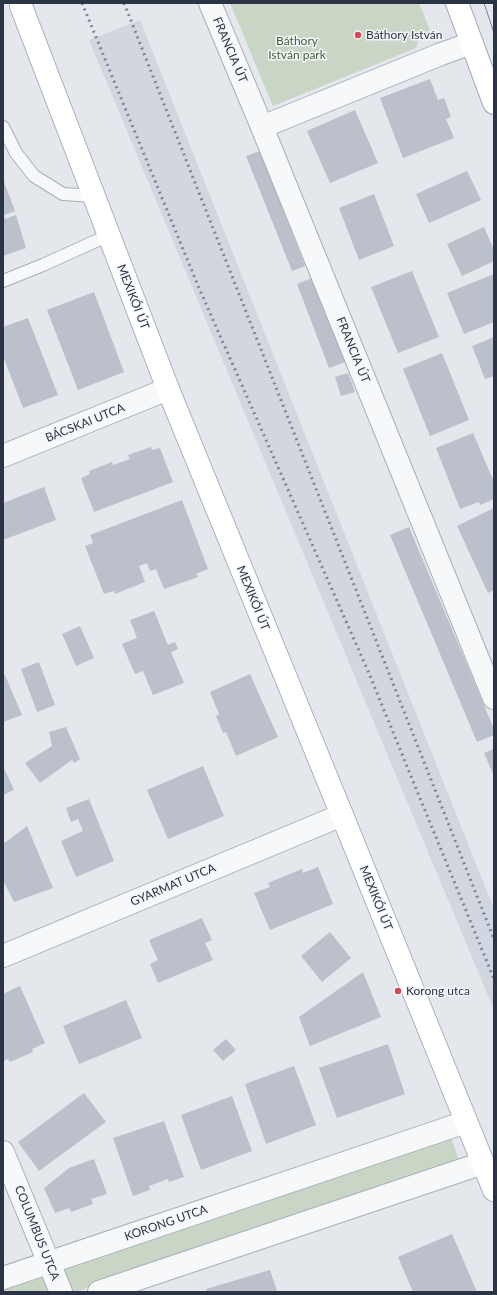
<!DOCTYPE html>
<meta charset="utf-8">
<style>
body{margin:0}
#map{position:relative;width:497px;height:1295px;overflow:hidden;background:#e4e7ec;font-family:Lato,sans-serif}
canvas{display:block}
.frame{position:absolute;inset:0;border:4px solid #2b3445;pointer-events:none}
</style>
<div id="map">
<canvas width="497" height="1295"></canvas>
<div class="frame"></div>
</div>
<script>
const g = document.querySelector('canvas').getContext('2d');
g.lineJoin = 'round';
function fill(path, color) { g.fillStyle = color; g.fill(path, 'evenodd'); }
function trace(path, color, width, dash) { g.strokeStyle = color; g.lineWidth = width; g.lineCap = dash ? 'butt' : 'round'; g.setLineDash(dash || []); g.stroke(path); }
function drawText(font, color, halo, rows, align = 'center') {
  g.font = font + ' Lato,sans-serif'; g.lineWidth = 3; g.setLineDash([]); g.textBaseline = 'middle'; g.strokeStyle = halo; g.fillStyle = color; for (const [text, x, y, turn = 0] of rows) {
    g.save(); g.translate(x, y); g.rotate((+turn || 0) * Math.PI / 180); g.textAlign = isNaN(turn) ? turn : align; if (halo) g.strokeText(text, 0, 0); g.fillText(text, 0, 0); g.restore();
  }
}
const built = new Path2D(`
 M140 20 494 909V1010L89 40Z`);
const green = new Path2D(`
 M230 3H419L430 30 420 34 416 48 273 106Z
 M450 1134 460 1164 75 1292H3V1286Z`);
const building = new Path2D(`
 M430 79 438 100 444 98 451 117 446 119 454 138 403 158 380 98Z
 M355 110 378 163 330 183 307 131Z
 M260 151 305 266 292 271 246 156Z
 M467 171 481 200 429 223 416 194Z
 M3 179 15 211 4 215 5 219 16 215 26 248 3 256Z
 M374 194 394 246 359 260 339 208Z
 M484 227 494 250V261L462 276 447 244Z
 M412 271 439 337 398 353 371 287Z
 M494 274V322L464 334 447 293Z
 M312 278 345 362 329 368 297 284Z
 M94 292 124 372 78 390 47 310Z
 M28 318 58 395 23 408 3 356V327Z
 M494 337V376L485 379 472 346Z
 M442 353 469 420 430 436 403 369Z
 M348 373 355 392 341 396 335 377Z
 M473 433 494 482V499L480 505 479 502 460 509 436 448Z
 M151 447 152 450 160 448 173 482 94 512 81 478 90 474 89 471 112 462 113 465 130 459 128 455Z
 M44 487 56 520 3 540V503Z
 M182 500 208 569 196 574 198 577 164 589 156 569 150 571 147 563 139 566 145 582 115 594 114 591 104 594 85 546 93 543 90 535Z
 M494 508V590L488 593 457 526Z
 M409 527 494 729V735L477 742 390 535Z
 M154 611 168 645 175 642 178 649 171 652 184 683 153 695 143 671 135 674 122 644 137 638 130 620Z
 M80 626 94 658 76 666 62 634Z
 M39 662 55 705 37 712 21 669Z
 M250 674 278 737 236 756 226 732 223 733 216 716 219 714 210 692Z
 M3 675H5L22 715 3 722Z
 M66 727 80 759 74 763 72 760 40 783 25 763 52 746 49 732Z
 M494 749V776L484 753Z
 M3 766 14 790 3 795Z
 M203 766 224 816 168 839 147 790Z
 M89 799 114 861 76 877 61 841 83 831 78 819 71 822 66 808Z
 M27 826 53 888 14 902 3 880V844Z
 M318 867 333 904 270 930 254 893 270 887 268 883 302 869 303 873Z
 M202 918 212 940 205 943 213 960 158 983 150 964 158 960 149 940Z
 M330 932 351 958 322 982 301 956Z
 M363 972 381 1017 310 1046 299 1017Z
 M20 986 45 1043 32 1049 33 1052 10 1062 8 1059 3 1061V994Z
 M126 1000 142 1038 79 1064 63 1026Z
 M226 1039 236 1050 223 1061 213 1050Z
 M388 1044 405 1094 337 1118 319 1068Z
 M294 1066 316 1125 266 1144 245 1084Z
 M84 1093 106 1122 39 1171 18 1142Z
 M232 1096 252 1151 201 1170 181 1115Z
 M164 1121 184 1177 169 1182 168 1179 149 1186 150 1190 133 1196 113 1138Z
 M94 1159 107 1194 91 1199 93 1204 71 1212 69 1208 55 1213 44 1188 69 1168Z
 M452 1234 477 1292H413L398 1257Z
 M270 1270 277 1291 276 1292H207L206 1289Z`);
const lane = new Path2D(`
 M3 127 16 153 34 176 63 194 94 196
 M3 281 43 265 109 235`);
const street = new Path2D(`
 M210 3 262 127 494 698
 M262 127 441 54 472 43
 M3 456 168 389
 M3 956 342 815
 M3 1152 61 1292
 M3 1278 466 1122
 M99 1292 483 1163`);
const secondary = new Path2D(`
 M21 6 168 389 342 815 494 1190`);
const primary = new Path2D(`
 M457 3 494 103`);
const tram = new Path2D(`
 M484 3 494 33`);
const rail = new Path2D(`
 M82 3 199 288 368 671 494 979
 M124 3 494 939`);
const markers = [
 [358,35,4,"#d1495b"],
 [398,991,4,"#d1495b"]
];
const poiNames = [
 ["Báthory István",366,35],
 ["Korong utca",406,991]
];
const parkNames = [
 ["Báthory",297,41],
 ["István park",297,55]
];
const streetNames = [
 ["FRANCIA ÚT",230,50,67],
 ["MEXIKÓI ÚT",133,297,69],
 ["FRANCIA ÚT",353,350,68],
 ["BÁCSKAI UTCA",85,423,-22],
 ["MEXIKÓI ÚT",253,598,68],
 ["GYARMAT UTCA",173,885,-23],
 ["MEXIKÓI ÚT",376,898,68],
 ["KORONG UTCA",166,1223,-19],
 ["COLUMBUS UTCA",37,1233,68]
];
fill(built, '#d2d6de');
fill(green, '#c9d6c5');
fill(building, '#bbc0ca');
trace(lane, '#a9aeb7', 14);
trace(street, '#a9aeb7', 24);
trace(secondary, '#a9aeb7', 24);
trace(primary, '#a3abb8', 24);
trace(lane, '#f7f8fa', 12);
trace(street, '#f7f8fa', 22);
trace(secondary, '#fff', 22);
trace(primary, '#fff', 22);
trace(tram, '#7d8696', 1);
trace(rail, '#7d8696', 3, [2, 4]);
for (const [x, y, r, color] of markers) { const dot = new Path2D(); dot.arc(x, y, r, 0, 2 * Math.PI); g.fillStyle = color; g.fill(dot); trace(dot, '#f4f6f9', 1.5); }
drawText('12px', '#2b3445', '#f4f6f9', poiNames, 'left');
drawText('12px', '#3f6138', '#f4f6f9', parkNames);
drawText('12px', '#2b3445', '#f4f6f9', streetNames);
</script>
